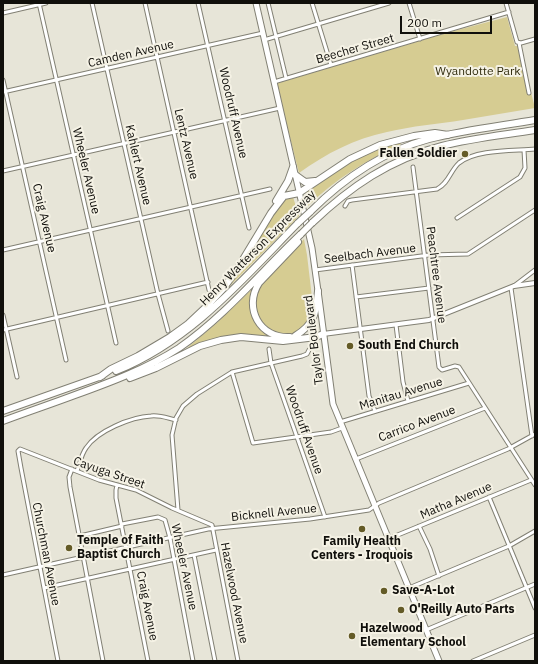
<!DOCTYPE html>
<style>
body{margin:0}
#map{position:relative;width:538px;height:664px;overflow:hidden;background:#e7e5d8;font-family:"IBM Plex Sans",sans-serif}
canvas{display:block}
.frame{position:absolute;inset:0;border:4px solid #100f0b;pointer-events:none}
.scale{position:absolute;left:400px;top:16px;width:92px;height:18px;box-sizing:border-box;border:2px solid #100f0b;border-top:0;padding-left:5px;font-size:12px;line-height:14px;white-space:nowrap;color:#100f0b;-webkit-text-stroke:3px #f5f2e5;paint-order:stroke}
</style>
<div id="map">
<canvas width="538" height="664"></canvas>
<div class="frame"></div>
<div class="scale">200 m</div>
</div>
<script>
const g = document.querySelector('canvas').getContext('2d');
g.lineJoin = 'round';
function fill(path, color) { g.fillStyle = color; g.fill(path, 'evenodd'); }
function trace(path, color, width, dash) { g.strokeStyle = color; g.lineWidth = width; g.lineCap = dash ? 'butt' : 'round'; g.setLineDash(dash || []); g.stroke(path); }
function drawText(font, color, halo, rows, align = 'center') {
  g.font = font + ' "IBM Plex Sans",sans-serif'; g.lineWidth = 4; g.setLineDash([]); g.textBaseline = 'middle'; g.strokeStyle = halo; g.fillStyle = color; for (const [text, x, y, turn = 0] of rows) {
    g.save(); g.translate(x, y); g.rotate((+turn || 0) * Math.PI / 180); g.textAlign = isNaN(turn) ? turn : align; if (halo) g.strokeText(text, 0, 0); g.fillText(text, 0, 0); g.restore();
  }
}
const green = new Path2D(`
 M507 17 515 46H519L535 108C511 112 487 116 463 120 438 124 412 126 387 132 354 139 327 153 299 173L277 86 278 83 450 32Z
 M400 141 401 144C367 160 335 179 308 206L306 190 347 164 368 152Z
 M293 197 299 216 225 291 239 271 283 200 286 198Z
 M304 239 307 255 313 306 308 323 295 333 291 334H282L267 329 258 317 255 306 257 293 262 284Z
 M254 287 250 302 268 336 266 337 246 336 180 354 218 322Z`);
const minor = new Path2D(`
 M39 3 116 343
 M92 3 158 294 168 331
 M145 3 209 290
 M198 3 249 228
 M268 3 286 78
 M312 3 331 65
 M409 3 420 39
 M506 3 517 42 521 43 535 39
 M3 13 46 3
 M264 40 389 3
 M519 43 529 93
 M3 80 66 360
 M274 82 509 12
 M3 92 263 33
 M413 167 439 367 442 370 455 366 459 367 535 485
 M3 171 280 108
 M345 206 348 201 352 200 437 189C449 183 450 171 459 163 476 149 513 151 535 149
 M457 218 520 177 525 168 524 150
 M3 250 270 189
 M352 265 369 396 375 411
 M315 270 429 255 468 254 535 210
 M514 286 535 270
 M511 288 532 436
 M356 297 429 288
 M3 315 17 377
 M396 325 403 382 408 401
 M3 330 208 282
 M269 349 271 363 325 517
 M232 372 253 443 331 432 342 428
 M340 422 469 383
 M356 459 485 408
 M72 469 69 477 70 487 103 661
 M77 471C80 463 81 455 86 448 97 431 131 417 151 416 160 415 167 418 176 420
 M117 485 116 490V498L148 661
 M489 497 535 608
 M178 510 172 435 176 418 183 406 197 394 232 372 302 356 307 354 309 350
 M122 524 158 517 165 520 170 538 193 661
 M419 526 430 549 439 576
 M80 536 122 526
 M388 539 531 480
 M194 555 215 661
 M3 575 208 529 310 519 369 510 379 503 508 449 535 434
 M44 588 216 550
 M409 588 509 546 535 531
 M426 630 535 584
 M58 661 21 468 18 451 20 449 99 480 136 490 172 508 212 525 238 661
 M473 661 535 635`);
const tertiary = new Path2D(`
 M323 334 429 320 514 286 535 283`);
const primary = new Path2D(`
 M256 3 312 248 319 298 333 404 439 661`);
const motorway = new Path2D(`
 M294 174 305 182 315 181
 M276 201 288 181 293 167
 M310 212C343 179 384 151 429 139 464 130 500 126 535 120
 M312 223C350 187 390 159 442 146 472 138 504 135 535 130
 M295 336C315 324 316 313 318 291
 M290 337C260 339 243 308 259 283L298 242
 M116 371C191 341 243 279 298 223
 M100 377 111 369 138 356 170 337 188 324 205 308 223 289 236 271 271 213 284 196 299 193 350 159 380 145 414 136 435 133 448 135
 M130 378 156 368 200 346 221 340 241 337 283 341 316 337 323 334
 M3 411 102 376
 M3 421C27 412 51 404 75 395 111 382 146 369 179 348 225 316 261 272 301 234`);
const motorwayBridge = new Path2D(`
 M298 223 310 212
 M301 234 312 223`);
const markers = [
 [465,154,4,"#645b27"],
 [350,346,4,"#645b27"],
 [362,529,4,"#645b27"],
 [69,548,4,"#645b27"],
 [384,591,4,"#645b27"],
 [401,610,4,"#645b27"],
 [352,636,4,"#645b27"]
];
const streetNames = [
 ["Beecher Street",355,49,-16],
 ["Camden Avenue",131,54,-13],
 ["Woodruff Avenue",233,113,77],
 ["Lentz Avenue",186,144,77],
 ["Kahlert Avenue",138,165,77],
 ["Wheeler Avenue",86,171,77],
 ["Craig Avenue",44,218,77],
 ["Henry Watterson Expressway",258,248,-45],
 ["Seelbach Avenue",370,254,-7],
 ["Peachtree Avenue",436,275,83],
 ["Taylor Boulevard",314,340,-97],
 ["Manitau Avenue",401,394,-17],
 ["Carrico Avenue",417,424,-21],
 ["Woodruff Avenue",304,430,71],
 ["Cayuga Street",109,473,19],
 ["Matha Avenue",456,501,-23],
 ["Bicknell Avenue",274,513,-6],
 ["Churchman Avenue",46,554,79],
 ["Wheeler Avenue",184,567,78],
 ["Hazelwood Avenue",234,593,79],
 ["Craig Avenue",147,606,79]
];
const parkNames = [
 ["Wyandotte Park",478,72]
];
const poiNames = [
 ["Fallen Soldier",457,154,"right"],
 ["South End Church",358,346],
 ["Temple of Faith",77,541],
 ["Baptist Church",77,555],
 ["Family Health",362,542,"center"],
 ["Centers - Iroquois",362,556,"center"],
 ["Save-A-Lot",392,591],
 ["O'Reilly Auto Parts",409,610],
 ["Hazelwood",360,629],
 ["Elementary School",360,643]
];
fill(green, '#d6cc92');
trace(minor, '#828074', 5);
trace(tertiary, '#828074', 6);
trace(primary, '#828074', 7);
trace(motorway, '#828074', 8);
trace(minor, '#fff', 3);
trace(tertiary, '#fff', 4);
trace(primary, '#fff', 5);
trace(motorway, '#fff', 6);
trace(motorwayBridge, '#828074', 8, []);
trace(motorwayBridge, '#fff', 6);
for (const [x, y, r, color] of markers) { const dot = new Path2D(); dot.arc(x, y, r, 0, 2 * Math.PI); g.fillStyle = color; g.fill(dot); trace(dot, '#f5f2e5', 1.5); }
drawText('12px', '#100f0b', '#f5f2e5', streetNames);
drawText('12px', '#312c0e', '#f5f2e5', parkNames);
drawText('bold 12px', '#100f0b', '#f5f2e5', poiNames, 'left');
</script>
